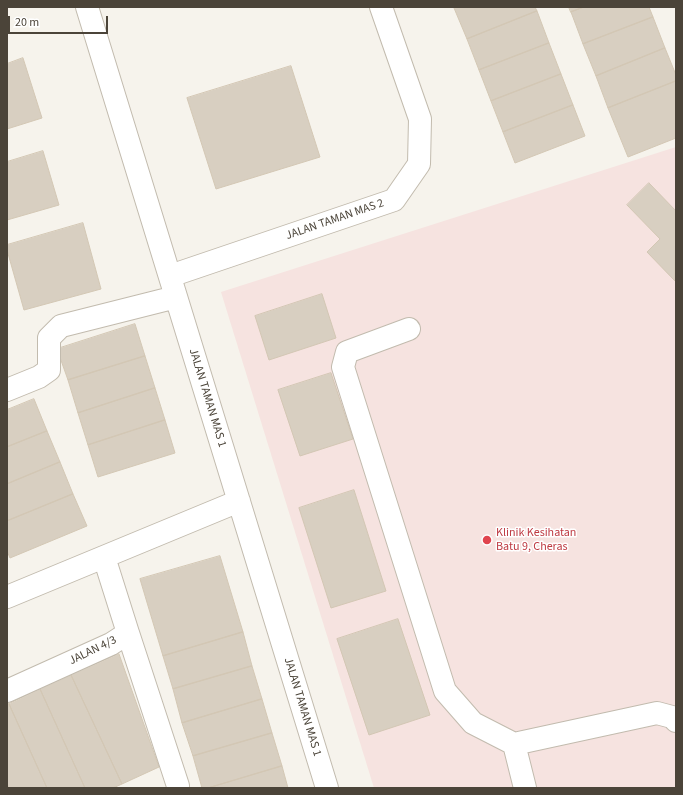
<!DOCTYPE html>
<style>
body{margin:0}
#map{position:relative;width:683px;height:795px;overflow:hidden;background:#f6f3ec;font-family:"Source Sans 3",sans-serif}
canvas{display:block}
.frame{position:absolute;inset:0;border:8px solid #4b4439;pointer-events:none}
.scale{position:absolute;left:8px;top:16px;width:100px;height:18px;box-sizing:border-box;border:2px solid #4b4439;border-top:0;padding-left:5px;font-size:12px;line-height:14px;white-space:nowrap;color:#4b4439;-webkit-text-stroke:3px #fff;paint-order:stroke}
</style>
<div id="map">
<canvas width="683" height="795"></canvas>
<div class="frame"></div>
<div class="scale">20 m</div>
</div>
<script>
const g = document.querySelector('canvas').getContext('2d');
g.lineJoin = 'round';
function fill(path, color) { g.fillStyle = color; g.fill(path, 'evenodd'); }
function trace(path, color, width, dash) { g.strokeStyle = color; g.lineWidth = width; g.lineCap = dash ? 'butt' : 'round'; g.setLineDash(dash || []); g.stroke(path); }
function drawText(font, color, halo, rows, align = 'center') {
  g.font = font + ' "Source Sans 3",sans-serif'; g.lineWidth = 3; g.setLineDash([]); g.textBaseline = 'middle'; g.strokeStyle = halo; g.fillStyle = color; for (const [text, x, y, turn = 0] of rows) {
    g.save(); g.translate(x, y); g.rotate((+turn || 0) * Math.PI / 180); g.textAlign = isNaN(turn) ? turn : align; if (halo) g.strokeText(text, 0, 0); g.fillText(text, 0, 0); g.restore();
  }
}
const medical = new Path2D(`
 M676 147V788H374L221 292Z`);
const building = new Path2D(`
 M456 7H535L537 11 467 39 454 8Z
 M569 7H584L571 12Z
 M584 7H649L653 17 583 44 571 12Z
 M537 11 549 43 479 70 467 39Z
 M653 17 665 48 596 76 583 44Z
 M549 43 561 74 491 101 479 70Z
 M665 48 676 75V81L608 108 596 76Z
 M23 58 42 118 7 129V64Z
 M291 66 320 157 216 189 187 98Z
 M561 74 573 105 503 132 491 101Z
 M676 81V138L628 157 608 108Z
 M573 105 585 136 515 163 503 132Z
 M43 151 59 205 7 220V162Z
 M649 183 676 211 675 281 647 252 660 239 627 205Z
 M83 223 101 289 24 310 7 250V245Z
 M322 294 336 338 269 360 255 316Z
 M135 324 145 356 68 380 57 349Z
 M145 356 155 388 78 413 68 380Z
 M331 373 353 439 300 456 278 390Z
 M155 388 165 420 88 445 78 413Z
 M34 399 47 431 7 447V410Z
 M165 420 175 453 98 477 88 445Z
 M47 431 60 462 7 484V447Z
 M60 462 73 494 7 521V484Z
 M354 490 386 591 331 608 299 508Z
 M73 494 87 526 10 558 7 551V521Z
 M220 556 243 632 163 656 140 579Z
 M398 619 430 715 369 735 337 639Z
 M243 632 252 666 173 689 163 656Z
 M119 654 159 767 122 784 71 675Z
 M252 666 262 699 182 723 173 689Z
 M71 675 122 784 113 788H85L40 689Z
 M40 689 85 788H47L9 704Z
 M262 699 272 733 193 756 182 723Z
 M9 704 47 788H9L7 783V705Z
 M272 733 282 766 208 788H202L193 756Z
 M282 766 288 788H208Z`);
const minor = new Path2D(`
 M87 7 327 788
 M170 276 394 200 419 164 420 119 381 7
 M409 329 347 352 343 367 445 691 473 723 514 744 657 713 672 717 676 721
 M7 390 39 377 49 370V338L61 326 176 297
 M7 597 239 501
 M128 633 178 786
 M7 691 111 644 128 633 104 557
 M514 744 525 788`);
const markers = [
 [487,540,5,"#e0444e"]
];
const streetNames = [
 ["JALAN TAMAN MAS 2",335,220,-19],
 ["JALAN TAMAN MAS 1",207,398,73],
 ["JALAN 4/3",93,651,-26],
 ["JALAN TAMAN MAS 1",302,707,73]
];
const healthNames = [
 ["Klinik Kesihatan",496,533],
 ["Batu 9, Cheras",496,547]
];
fill(medical, '#f6e3e0');
fill(building, '#d8cfc1');
trace(building, '#d3c7b4', 1);
trace(minor, '#c2bbae', 24);
trace(minor, '#fff', 22);
for (const [x, y, r, color] of markers) { const dot = new Path2D(); dot.arc(x, y, r, 0, 2 * Math.PI); g.fillStyle = color; g.fill(dot); trace(dot, '#fff', 1.5); }
drawText('12px', '#4b4439', '#fff', streetNames);
drawText('12px', '#be3a42', '#fff', healthNames, 'left');
</script>
